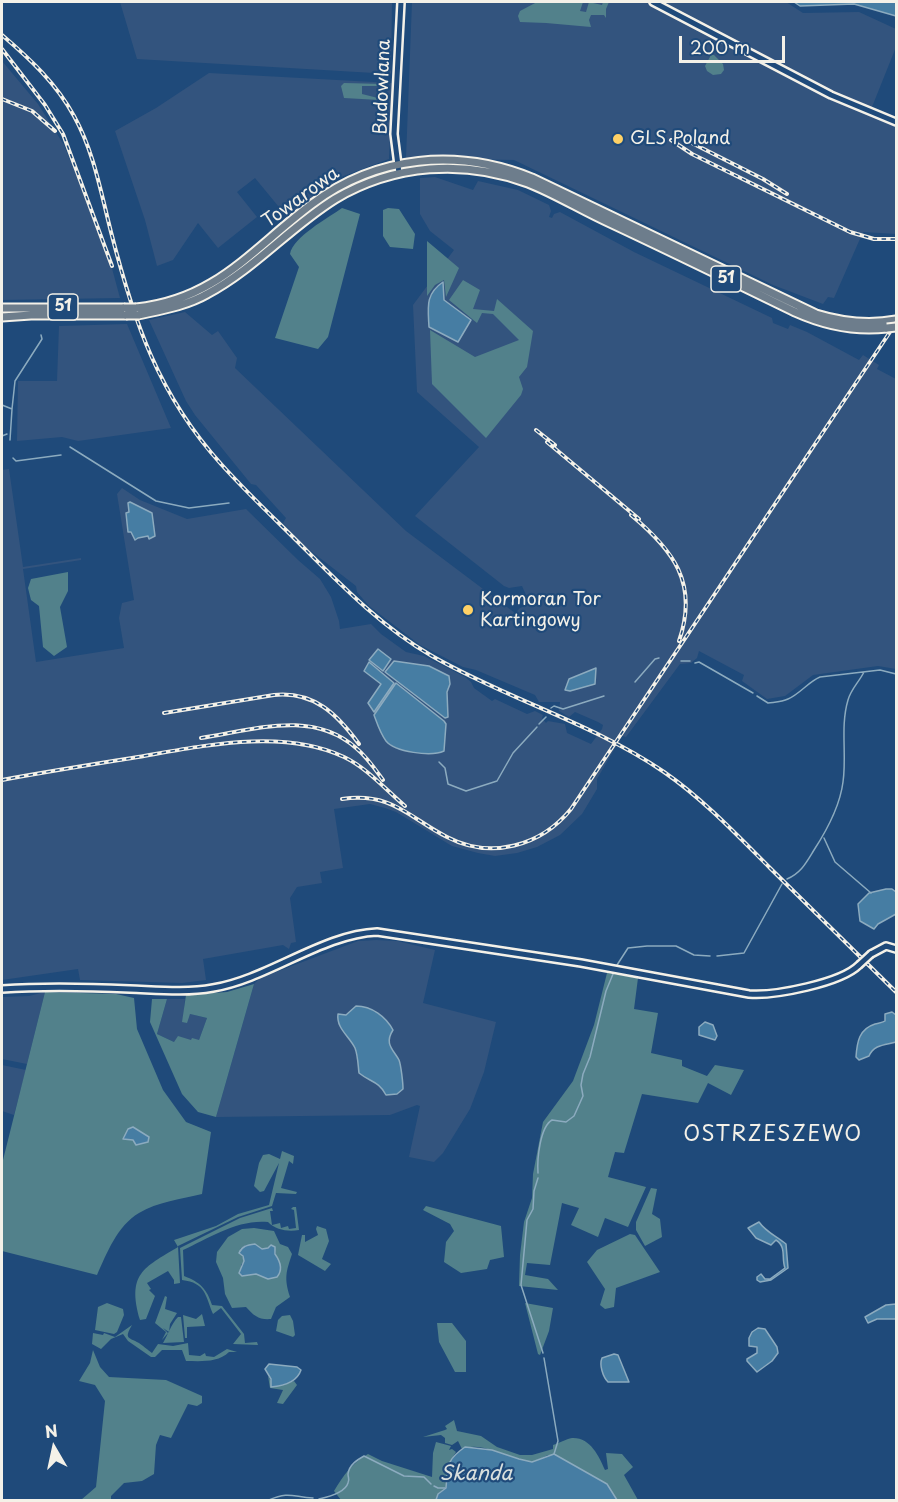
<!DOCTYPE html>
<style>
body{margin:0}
#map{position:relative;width:898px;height:1502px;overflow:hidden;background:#1f4a7a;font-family:"Playpen Sans",sans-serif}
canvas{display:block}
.frame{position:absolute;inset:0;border:3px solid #f4f1e8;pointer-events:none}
.north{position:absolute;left:24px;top:1418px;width:60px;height:60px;-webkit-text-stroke:4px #1f4a7a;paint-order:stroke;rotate:351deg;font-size:16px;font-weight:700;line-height:24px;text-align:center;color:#f4f1e8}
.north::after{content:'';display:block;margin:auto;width:21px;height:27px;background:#f4f1e8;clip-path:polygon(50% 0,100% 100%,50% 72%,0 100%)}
.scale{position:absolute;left:679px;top:36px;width:106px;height:27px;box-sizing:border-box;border:3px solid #f4f1e8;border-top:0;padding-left:8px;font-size:18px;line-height:21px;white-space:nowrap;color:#f4f1e8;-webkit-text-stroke:4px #1f4a7a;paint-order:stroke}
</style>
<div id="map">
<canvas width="898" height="1502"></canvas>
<div class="frame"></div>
<div class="north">N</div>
<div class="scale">200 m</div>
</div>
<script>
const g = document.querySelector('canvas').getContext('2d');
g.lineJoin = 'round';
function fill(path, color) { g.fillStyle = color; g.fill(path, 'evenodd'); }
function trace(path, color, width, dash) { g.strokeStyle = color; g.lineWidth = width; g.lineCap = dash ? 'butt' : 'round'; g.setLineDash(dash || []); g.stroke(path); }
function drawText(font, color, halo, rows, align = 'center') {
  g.font = font + ' "Playpen Sans",sans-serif'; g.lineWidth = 4.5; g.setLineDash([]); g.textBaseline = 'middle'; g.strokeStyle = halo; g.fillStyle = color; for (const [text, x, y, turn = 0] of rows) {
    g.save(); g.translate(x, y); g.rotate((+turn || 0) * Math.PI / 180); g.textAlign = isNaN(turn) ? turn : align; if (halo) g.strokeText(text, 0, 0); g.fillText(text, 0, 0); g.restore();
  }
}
const built = new Path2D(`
 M120 2H392L391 74 137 59Z
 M412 2H786L803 13 859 12 896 29V47L870 112 896 123V234L863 232 834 298 828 297 823 304 773 285 514 160 406 158Z
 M2 61 38 104 64 145 110 261 120 298 2 300Z
 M209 73 392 83 389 159 341 177 288 218 255 178 237 192 257 217 218 248 198 223 173 260 157 266 145 220 115 131 156 108Z
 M435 177 473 190 478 181 518 190 549 205 551 211 549 217 552 218 554 214 560 212 634 252 772 318 773 323 788 329 790 325 807 332 859 360 863 355 879 365 877 369 896 379V669L878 666 813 675 785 696 767 699 742 681 744 675 699 651 697 658 691 663 680 664 626 737 622 736 597 779V789L582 814 560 835 537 847 517 853 495 856 478 853 452 846 396 812 385 808 370 804 334 809 343 868 320 872 322 883 297 887 290 898 296 942 291 943 289 949 283 945 203 959 206 980 182 983 80 980 78 969 2 980V470L9 469 23 567 81 558V560L23 569 36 662 124 648 119 618 122 603 134 600 117 494 122 488 140 500 187 519 246 509 298 560 320 579 331 597 339 621 340 629 371 624 381 634 406 652 424 656 465 677 471 682 474 688 492 701 495 699 527 714 535 711 543 715 542 718 546 723 548 721 565 724 567 733 591 744 602 729 603 725 598 722 575 712 569 717 559 711 560 702H539L535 695 476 670 463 667 420 645 369 606 357 592 356 586 307 548 283 523 286 518 256 485 251 484 195 415 186 401 149 320 185 312 212 335 218 331 237 358 235 368 406 531 515 613 520 608 534 602 526 595 522 586 509 588 504 586 415 516 479 447 417 392 413 305 454 250 430 231 420 214V178Z
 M127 324 171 428 78 441 62 437 17 441 18 381H57L59 326Z
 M376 940 397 941 435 950 423 1003 496 1022 484 1072 470 1109 443 1153 434 1162 409 1157 420 1106 417 1105 390 1115 216 1117 254 984 260 978 358 941Z
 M45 992 27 1064 2 1059V997L29 996Z
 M167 999H185L183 1022 190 1014 207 1018 199 1040 174 1042 157 1034Z
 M2 1065 26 1070 14 1115 2 1111Z`);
const green = new Path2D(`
 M537 2H583L580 11 586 12 589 2 602 5 603 2H609L606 9V18L604 15H591L589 20 591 27 546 23 520 22 518 16 520 11Z
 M711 55H714L723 64 724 70 721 74 713 75 707 71 705 66Z
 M344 83 384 84V86H362V94L382 99V102L380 103 379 100 344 98 341 86Z
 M342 208 360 214 328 337 318 349 275 338 299 267 290 254C293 237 328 218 342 208Z
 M388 208 399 209 415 234 413 249 390 247 383 236V210Z
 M427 241 459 268 446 297 444 280 435 285 427 296Z
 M463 280 480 290 473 309 494 311 497 299 533 331 527 367 519 377 523 389 521 395 486 438 432 384 430 330 475 357 519 340 493 314 482 313 477 323 449 300Z
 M68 572V591L60 607 67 647 54 656 43 647 39 606 31 600 28 588 31 579Z
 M607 973 638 978 634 1009 658 1013 651 1053 682 1060V1066L707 1076 715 1065 744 1070 731 1095 708 1083 698 1103 642 1094 624 1153 615 1152 608 1177 646 1187 628 1227 605 1218 598 1237 571 1225 579 1208 562 1203 550 1265 527 1263 525 1275 548 1279 558 1290 519 1286 520 1255 524 1222 532 1198 533 1174 543 1122 573 1081 594 1025Z
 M254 984 216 1117 198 1112 182 1094 150 1022 152 999H167L157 1034 174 1042 178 1036 191 1040 192 1038 199 1040 207 1018 190 1014 187 1023 182 1022 186 995 227 992Z
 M45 992 116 994 134 998 137 1029 163 1090 186 1122 211 1132 202 1194C182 1199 157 1202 139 1213 117 1226 107 1253 97 1275L2 1251V1164Z
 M282 1151 294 1156 293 1164 289 1161 281 1188 297 1192 296 1194 276 1193 272 1206 238 1217 178 1246 180 1283 174 1284V1280L168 1271 147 1283 151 1289 149 1290 155 1296 146 1319 140 1320C127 1274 143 1268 178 1247L174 1240 216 1226 238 1214 269 1205 279 1163 264 1191 260 1192 254 1186 259 1163 263 1155 269 1154 280 1159Z
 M651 1188 657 1189 652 1214 660 1219 662 1237 645 1246 636 1230V1222Z
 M426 1206 501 1226 504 1257 490 1260 487 1269 461 1273 444 1262 446 1242 454 1231 450 1224 423 1210Z
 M293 1207H296L299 1230C288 1232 276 1230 268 1222 238 1219 209 1238 183 1250L184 1276C200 1282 207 1289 212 1305L222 1306 244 1334 245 1343 257 1342 258 1345 233 1344 241 1334 221 1308 213 1314C205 1295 206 1283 182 1280L180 1248 240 1218 272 1208 273 1211H270L272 1225 280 1223 281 1228 288 1226 289 1229 296 1228 294 1210 291 1209Z
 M317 1226 326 1229 329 1241 322 1259 331 1264 325 1271 298 1255 302 1235H305V1242L318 1235 316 1229Z
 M254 1228 274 1231 280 1244 288 1247 292 1254C286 1272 284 1278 290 1297L276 1307 271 1319C259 1320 254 1316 246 1307L232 1308 225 1294 223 1278 216 1262 217 1252 228 1237 242 1229ZM246 1245 262 1249 268 1248 271 1245 275 1250 276 1256 278 1258 263 1276 256 1274 242 1276 241 1265 244 1261 240 1249Z
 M630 1234 635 1235 660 1272 616 1288 614 1307 605 1309 600 1305 605 1289 587 1262 597 1250Z
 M165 1296 167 1297 165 1309 177 1313 170 1324 169 1332 163 1328 168 1333 162 1340 166 1332 155 1323Z
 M107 1303 123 1309 124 1315 117 1332 114 1334 95 1330 98 1307Z
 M525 1303 553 1308 549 1331 540 1355 538 1354Z
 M202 1314 205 1326 187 1327V1338H185L183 1315 196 1319Z
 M290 1315 293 1321 295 1335 293 1337 276 1331 278 1320 282 1316Z
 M178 1317H181L184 1342 163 1343C168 1335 171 1324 178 1317Z
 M437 1323H452L466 1341V1372H455L439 1342Z
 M132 1325C124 1339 128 1337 139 1343 142 1345 148 1350 152 1353L158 1344 173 1346 188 1343 189 1355 200 1356 205 1353 206 1356 214 1357 227 1349 237 1352H229C218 1363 200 1361 186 1361L182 1350H162L155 1357H151L128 1341 123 1334 111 1339 101 1349 92 1344 93 1333 103 1335 104 1333 115 1337Z
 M93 1350 100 1367 109 1377 166 1380 202 1396V1403L197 1406 188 1404 171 1438 160 1435 156 1445 154 1474 142 1481 124 1483 111 1496V1500H81L96 1487 105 1401 95 1385 79 1381 90 1363Z
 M268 1376 275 1387 294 1381 297 1385 283 1404 277 1403 283 1390 270 1388Z
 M454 1420 457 1431 481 1436 497 1447 520 1455H532L553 1449V1445C559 1443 566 1439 572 1438 590 1437 599 1456 605 1470L608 1469 606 1453 622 1454 633 1467 624 1475 638 1500H617L607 1484 548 1455C543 1457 538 1460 534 1461 511 1465 486 1439 462 1449L458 1441 452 1445 445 1443V1438L441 1435 423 1437 445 1430 447 1429 445 1426Z
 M436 1442 451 1446 449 1450 452 1449 456 1452C448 1463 447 1474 446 1487L438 1494 436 1500H341L334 1491C343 1476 352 1463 368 1454L382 1461 432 1477 433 1453Z`);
const water = new Path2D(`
 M794 2H896V16L854 4 800 6Z
 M443 282 444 300 471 320 458 342 429 327C428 308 425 294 443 282Z
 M130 502 152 513 155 536 149 539 148 536 138 538 135 540 131 532H128L126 513 129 512 128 503Z
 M378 649 391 659 383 671 369 660Z
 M394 661 429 666 449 676 450 684 447 692 448 717 445 718 385 672Z
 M369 662 394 683 374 712 368 703 381 684 364 671Z
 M596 668 595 684 570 691 565 690 569 679Z
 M396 683 444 721 446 724 444 751C431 757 395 752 386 741 380 733 377 723 374 715Z
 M886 889H892L896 892V914L878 924 874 929 860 921 858 904 869 893Z
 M356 1006C372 1006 386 1017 393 1030 384 1044 393 1049 399 1060 401 1065 403 1083 403 1089L397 1094 386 1095C379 1081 370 1082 359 1073 358 1065 358 1056 355 1048 349 1036 336 1028 338 1014L346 1015Z
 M892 1012 896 1015V1042C886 1045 874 1044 869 1056L859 1060 856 1057C857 1042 859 1029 875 1024 878 1023 882 1023 885 1021V1014Z
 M705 1022 713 1025 717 1036 715 1040 699 1035V1027Z
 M133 1127 149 1137 148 1142 136 1145 133 1140 123 1139 128 1129Z
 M759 1222C766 1232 776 1236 786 1244L788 1268 771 1280 760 1282 757 1280V1277L761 1274 765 1279H770L785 1268C781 1258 787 1247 776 1240L771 1245 756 1238 748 1228Z
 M255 1244 262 1249 268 1248 271 1245 275 1247V1254C280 1261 283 1270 277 1277L268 1279 256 1274 242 1276 239 1273 244 1261 243 1256 239 1253C242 1246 247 1245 255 1244Z
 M896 1304V1319H877L868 1323 865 1317 886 1305Z
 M758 1328 765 1329 777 1347 778 1353 772 1361 757 1372 747 1361V1359L757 1353V1347L749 1346V1338L752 1332Z
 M614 1354 618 1355 629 1382H608C603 1377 599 1365 602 1358Z
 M269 1364 297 1367 301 1370C297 1382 283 1386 271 1387V1379L265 1369Z
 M465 1447 492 1450 519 1459 532 1462 554 1454 607 1484 617 1500H436L438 1494 446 1488C448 1466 446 1460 465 1447Z`);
const stream = new Path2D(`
 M2 352V376
 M2 405 12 409 10 440
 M12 409 15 381 42 339 41 335
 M2 436 7 434
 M70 447 156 501 189 508 229 503
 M13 458 16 461 61 455
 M681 661H690
 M695 663 699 662 753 693
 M635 682 655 659 659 658
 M757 696 768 703C775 702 782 702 788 699 800 694 808 682 820 677L880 670 896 674
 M551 708 554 706 563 709 604 696
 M539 724 546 717
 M439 762 445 768 448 784 466 791 497 781 513 753 537 727
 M824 838 835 862 871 893
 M787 879C801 873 806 863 814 850 827 830 840 806 843 782 847 755 840 727 848 700 851 689 859 682 864 672
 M717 956 744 953 782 884
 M617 965 628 948 647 946H676L694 955 710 956
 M538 1173C537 1159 540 1127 552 1120L566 1122 574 1116 583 1096 581 1085 583 1074 590 1057 606 991 613 974
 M538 1178 534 1191 533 1209 527 1220 521 1285 543 1353
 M544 1358 558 1441 554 1454
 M434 1486 438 1488H445
 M319 1499C328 1497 345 1493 348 1483 350 1479 348 1478 348 1474 349 1465 357 1460 364 1456L404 1476 424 1477 431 1484
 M269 1500C289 1491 293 1497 313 1498`);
const tertiary = new Path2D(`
 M653 2 831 95 896 122
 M399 173 394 134 401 2
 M871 954 886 946 896 949
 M2 989C44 986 87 987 130 989 157 990 186 993 213 988 268 979 323 934 377 932L581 963 749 994C775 996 841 983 859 965`);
const primary = new Path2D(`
 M2 308H124
 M136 308C216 300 252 249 312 204 377 155 458 148 532 178L816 314C842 322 869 325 896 320
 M138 315C161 310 186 306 207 294 254 269 290 227 335 199 394 164 464 159 528 183 556 194 583 211 610 223 672 252 733 282 795 312 824 325 854 332 887 328
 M2 317 31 315H126`);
const rail = new Path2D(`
 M2 35C30 59 56 83 74 116 94 152 101 193 111 232 134 322 158 394 221 464 247 493 275 519 302 546 343 587 382 627 432 656 507 699 592 723 664 772 703 799 736 834 770 868 812 909 854 951 896 992
 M2 49 45 105 63 134 112 266
 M2 99 32 111 55 131
 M678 136 763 179 787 194
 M671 140 692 154 850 232 874 239H896
 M536 430 555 445
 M547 442 639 519
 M631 515C673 550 699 583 679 641
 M164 713 274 695C314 691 337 714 359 744
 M201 738C254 730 312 709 356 748 367 757 375 769 383 780
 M2 780C45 772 89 765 132 758 198 747 281 727 344 757 367 768 385 789 405 806
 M342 799C392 792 408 817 447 837 491 860 541 846 571 809L896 323`);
const tertiaryBridge = new Path2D(`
 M859 965 871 954`);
const primaryBridge = new Path2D(`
 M124 308H136
 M126 315H138
 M887 328 896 327`);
const markers = [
 [618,139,6,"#ffd166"],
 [468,610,6,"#ffd166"]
];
const shields = [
 [726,279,30],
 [63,307,30]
];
const shieldNames = [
 ["51",726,279],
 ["51",63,307]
];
const streetNames = [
 ["Budowlana",383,87,-88],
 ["Towarowa",301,198,-36]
];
const poiNames = [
 ["GLS Poland",630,139],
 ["Kormoran Tor",480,600],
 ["Kartingowy",480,621]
];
const waterNames = [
 ["Skanda",476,1474]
];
const quarterNames = [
 ["OSTRZESZEWO",773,1135]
];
fill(built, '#33547e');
fill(green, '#52818b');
fill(water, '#467da3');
trace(water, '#8cabbf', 1.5);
trace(stream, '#8cabbf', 1.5);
trace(tertiary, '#f4f1e8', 10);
trace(primary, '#f4f1e8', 11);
trace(tertiary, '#1f4a7a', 5);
trace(primary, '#6d7d8c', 7);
trace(rail, '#f4f1e8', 4);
trace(rail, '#1f4a7a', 1.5, [4.5]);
trace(tertiaryBridge, '#f4f1e8', 10, []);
trace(primaryBridge, '#f4f1e8', 11, []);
trace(tertiaryBridge, '#1f4a7a', 5);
trace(primaryBridge, '#6d7d8c', 7);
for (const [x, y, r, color] of markers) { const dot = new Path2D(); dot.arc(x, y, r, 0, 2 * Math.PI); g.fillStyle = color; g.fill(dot); trace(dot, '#1f4a7a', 2); }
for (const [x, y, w] of shields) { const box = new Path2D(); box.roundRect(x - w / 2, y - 13, w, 26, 4.5); g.fillStyle = '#1f4a7a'; g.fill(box); trace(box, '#f4f1e8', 1.5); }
drawText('bold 16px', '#f4f1e8', null, shieldNames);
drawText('18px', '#f4f1e8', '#1f4a7a', streetNames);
drawText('18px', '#f4f1e8', '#1f4a7a', poiNames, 'left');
drawText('italic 20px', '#dae0de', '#1f4a7a', waterNames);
g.letterSpacing = '1.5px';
drawText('21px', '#f4f1e8', '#1f4a7a', quarterNames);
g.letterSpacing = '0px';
</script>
